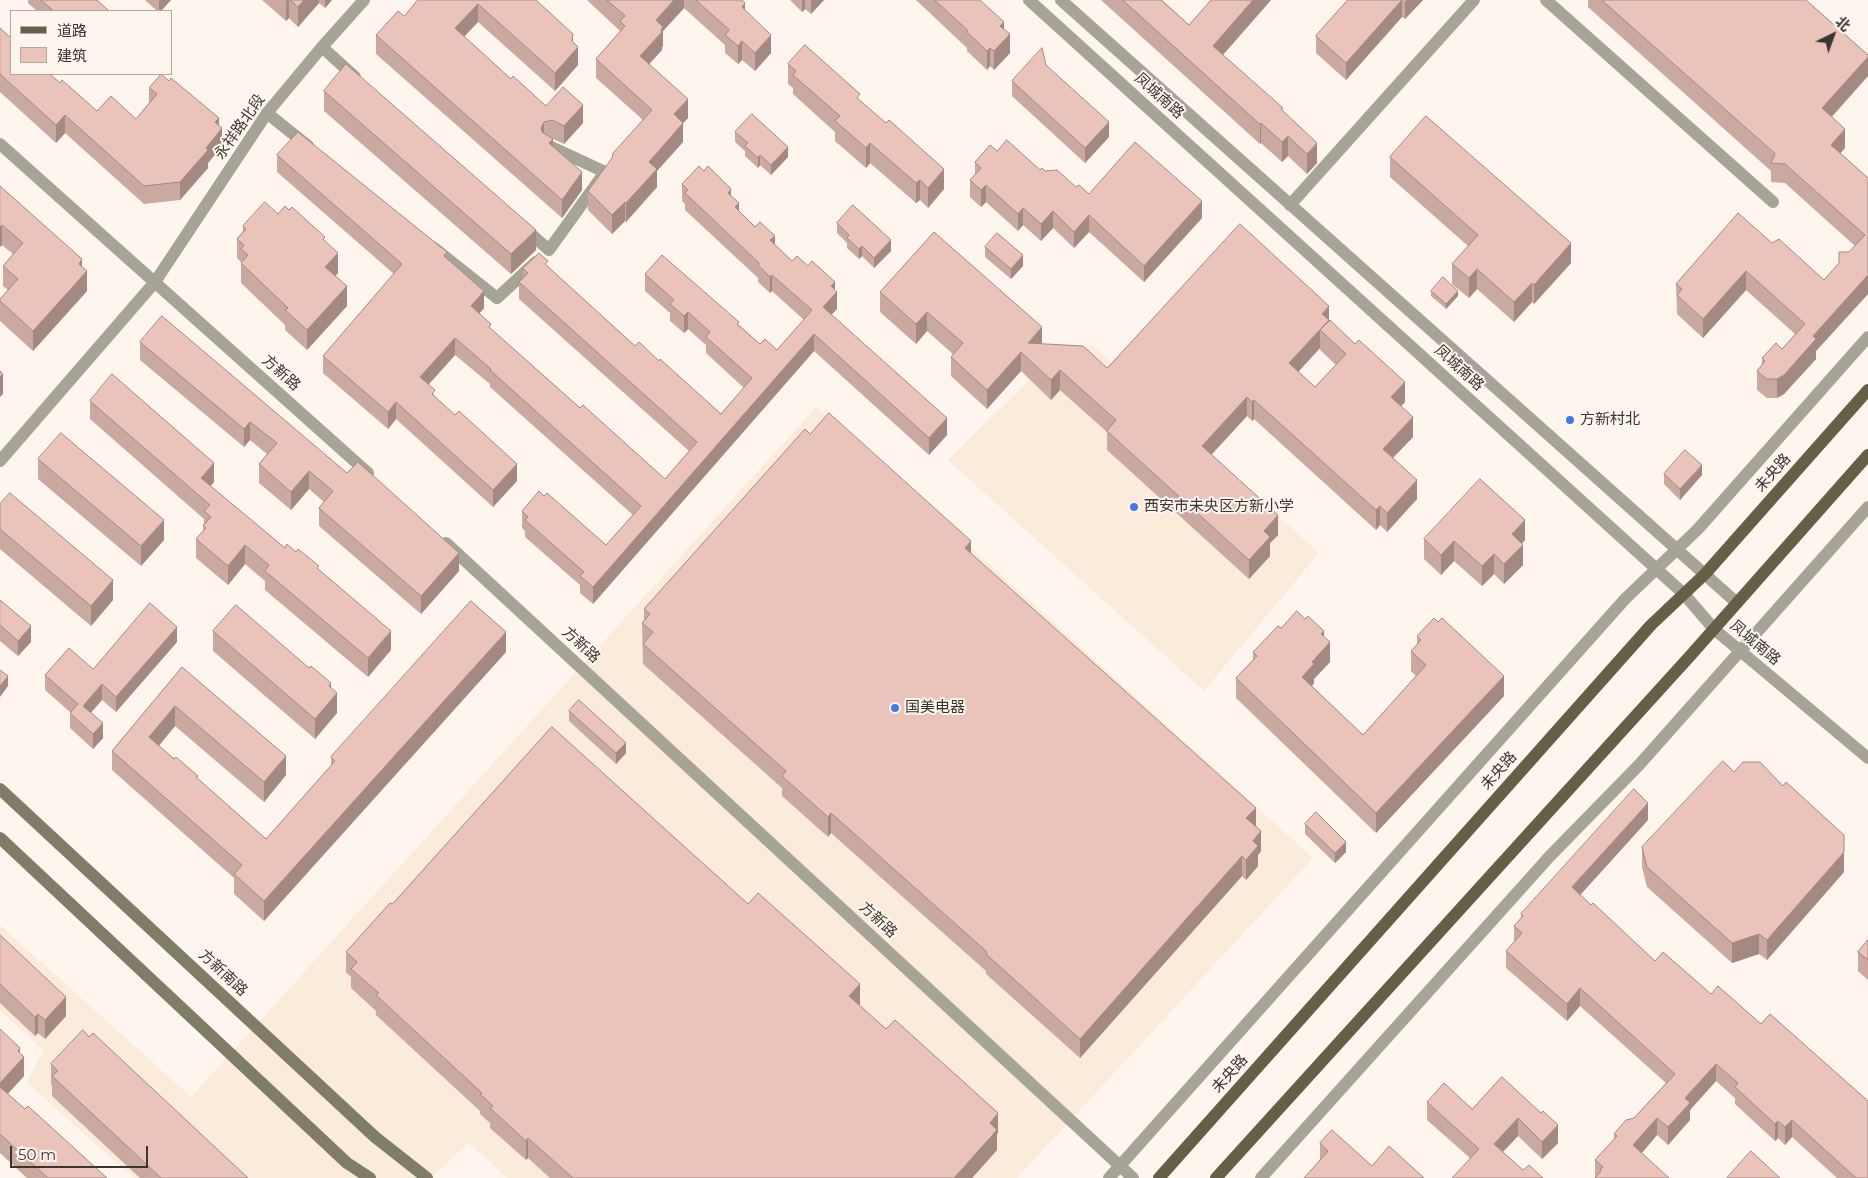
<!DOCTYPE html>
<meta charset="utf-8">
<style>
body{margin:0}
#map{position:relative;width:1868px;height:1178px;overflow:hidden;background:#fef6ee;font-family:Montserrat,"Noto Sans SC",sans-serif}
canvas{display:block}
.legend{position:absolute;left:10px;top:10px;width:162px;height:65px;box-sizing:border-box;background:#fef6ee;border:1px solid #afa9a2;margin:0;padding:6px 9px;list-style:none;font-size:15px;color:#393531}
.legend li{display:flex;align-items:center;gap:10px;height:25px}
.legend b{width:25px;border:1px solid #afa9a2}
.north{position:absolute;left:1808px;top:10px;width:50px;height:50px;-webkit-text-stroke:4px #fef6ee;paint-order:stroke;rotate:42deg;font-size:14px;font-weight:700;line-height:20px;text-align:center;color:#393531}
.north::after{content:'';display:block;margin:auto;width:18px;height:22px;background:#393531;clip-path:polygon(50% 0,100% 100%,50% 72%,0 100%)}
.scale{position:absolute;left:10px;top:1146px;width:138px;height:22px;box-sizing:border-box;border:2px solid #393531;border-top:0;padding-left:6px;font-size:15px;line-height:18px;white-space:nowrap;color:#393531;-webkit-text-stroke:4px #fef6ee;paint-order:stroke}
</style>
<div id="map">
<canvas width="1868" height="1178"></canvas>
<ul class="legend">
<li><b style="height:6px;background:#636047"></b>道路</li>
<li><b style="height:14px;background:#eac4ba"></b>建筑</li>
</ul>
<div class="north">北</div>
<div class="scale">50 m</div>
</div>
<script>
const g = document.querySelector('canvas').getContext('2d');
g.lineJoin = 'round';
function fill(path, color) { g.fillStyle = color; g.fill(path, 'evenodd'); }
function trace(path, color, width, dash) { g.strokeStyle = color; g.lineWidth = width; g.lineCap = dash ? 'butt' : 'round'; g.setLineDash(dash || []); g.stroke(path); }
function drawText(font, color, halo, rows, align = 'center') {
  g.font = font + ' Montserrat,"Noto Sans SC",sans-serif'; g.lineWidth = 4; g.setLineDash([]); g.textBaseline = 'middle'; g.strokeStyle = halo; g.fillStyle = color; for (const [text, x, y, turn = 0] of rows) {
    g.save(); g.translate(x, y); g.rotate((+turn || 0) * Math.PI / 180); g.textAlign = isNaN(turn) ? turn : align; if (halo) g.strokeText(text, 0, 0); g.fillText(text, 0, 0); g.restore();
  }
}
const built = new Path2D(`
 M1093 346 1319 553 1204 691 948 460 1059 351Z
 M816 407 1313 858 1017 1178H507L469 1143 430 1178H134L27 1083 43 1050 0 1010V925L191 1097Z`);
const minor = new Path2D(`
 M1546 0 1773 202
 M322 47 355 77
 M267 113 308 146
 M1290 205 1474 0
 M523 227 549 250 605 172 549 146
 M434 248 497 298 536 262
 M1109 1178 1625 599 1698 529 1868 337
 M1261 1178 1550 856 1639 765 1868 507`);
const tertiary = new Path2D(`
 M1029 0 1684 594 1714 629 1868 758
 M1061 0 1737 603
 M0 144 368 473
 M0 461 155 282 267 113 322 47 364 0
 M446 543 1133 1178`);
const secondary = new Path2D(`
 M0 789 375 1137 427 1178
 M0 838 347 1163 370 1178`);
const primary = new Path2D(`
 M1159 1178 1651 625 1705 574 1868 390
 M1216 1178 1690 656 1868 455`);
const wall = new Path2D(`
 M28 0H97L109 11H37L28 3Z
 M145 0H171L161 11H157Z
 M262 0H332L325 8 319 3 298 27 289 18 286 21Z
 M418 0H536L573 43 578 65 555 91 478 22 464 37 511 79 546 106 583 123 564 144 553 139V147L582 190 562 218 376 54V35L404 16Z
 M587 0H742L745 10 771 53 755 71 742 60 738 64 725 53V45L684 8 663 31V46L662 47V50L649 64 688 118 683 123V142L657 171V187L626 222 625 221 612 234 588 210V191L643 120 596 78V59L620 31Z
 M790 0H824L811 14 805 9 802 12Z
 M916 0H980L1004 29 1010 53 994 70 990 66 987 70 967 51V48Z
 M1101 0H1162L1189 25 1271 0 1223 55 1283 110 1317 163 1307 174 1288 156 1282 162 1261 143 1260 144Z
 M1348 0H1423L1405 19 1402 17 1346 80 1316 53V36Z
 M1588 0H1806L1868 55V76L1832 117 1845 148 1840 153 1868 178V294L1816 351V359L1784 394 1777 398H1767L1757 390V371L1762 365V358L1782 349 1795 334 1746 290 1703 338 1677 314 1676 284 1772 243 1824 280 1855 246 1785 183 1771 182V171L1588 7Z
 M0 28 60 83 97 111 136 119 149 103V88L219 125 222 146 208 163V168L180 200 144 204 65 133 56 143 0 92Z
 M788 64 860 100 944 189 928 208 920 200 916 203 870 163 866 168 835 141V132L793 94V88L788 84Z
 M1046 65 1109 137 1085 163 1012 96V81Z
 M324 91 536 250 511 274 324 111Z
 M735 132 788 157 771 175 760 165 758 168 745 156V151L735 142Z
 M997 151 1040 170 1045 171 1089 194 1202 218 1144 282 1089 232 1074 248 1053 228 1041 241 1023 225 1018 231 986 202 981 207 970 197V180L975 175V162Z
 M277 155 447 258 484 308 479 314 491 329 580 408 665 479 689 451 519 299V282L523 278V268L548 267 635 346 721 414 744 388 706 353V345L688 329 684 333 670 321V313L645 291V274L739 325 760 344 777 350 804 320 772 291 770 293 758 282V278L685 210V204L682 201V184L731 196 739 211 792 261 835 290 837 309 831 314 947 435 929 455 814 351 593 604 580 593V585L525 537V531L522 528V511L544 496 606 545 633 515 490 387V384L455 355 429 384 435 397 517 481 493 507 396 419 388 429 323 373V356L394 274 277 172Z
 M1390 157 1571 263 1534 304 1532 302 1514 322 1477 289 1469 298 1452 284V264L1468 246 1390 177Z
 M0 186 82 267 87 291 33 351 0 321V299L8 290 3 286V266L13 254 2 245 0 247Z
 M278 214 325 242 338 273 335 276 347 306 307 350 285 330V325L241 283V262L237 258V239L243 231V226Z
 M837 223 891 251 874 268 862 256 859 259 847 248V243L837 233Z
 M985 247 1023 266 1011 279 985 257Z
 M1431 291 1458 296 1446 309 1431 296Z
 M880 292 1042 344 1107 368 1329 321 1405 402 1401 406 1413 437 1393 458 1417 499 1387 532 1380 525 1376 530 1254 419 1252 421 1247 416 1211 455 1278 535 1270 543V556L1249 579 1107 450V432L1060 390 1051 400 1021 371 987 409 951 376V357L953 354 927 331 916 344 880 312ZM1320 348V350L1336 365 1315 387 1298 372Z
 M140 342 459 571 421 614 319 526V508L324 502 309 489 291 510 259 483V464L267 454 250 440 244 447 140 360Z
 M90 401 214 482 210 486 285 548 319 570 391 650 368 677 265 590V581L245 564 228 585 196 558V539L203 531 204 519 90 419Z
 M810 434 971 554 1256 826 1261 851 1258 855V866L1246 880 1242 876 1080 1058 986 974V971L831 833 828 837 782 796V788L643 664 642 623 644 621V609Z
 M38 459 164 540 141 566 38 479Z
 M1664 474 1702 475 1680 500 1664 484Z
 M0 504 113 600 91 626 0 549Z
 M1424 539 1525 540 1522 544 1523 565 1504 584 1494 574 1482 586 1454 561 1441 575 1424 559Z
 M0 600 31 642 18 656 0 641Z
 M1281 628 1324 636 1330 662 1314 679V683L1312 686 1363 735 1416 676 1411 671V651L1417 645V636L1504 696 1376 833 1236 698V678L1253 660V652Z
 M213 631 337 713 315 739 213 651Z
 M177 642 116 712 102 700 91 713 103 738 93 749 70 728V712L45 690V675L93 669Z
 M506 652 264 921 234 894V878L112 770V751L182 667 286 775 264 802 175 726 159 746 198 779 266 839 331 766V757Z
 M569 711 626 753 616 764 569 721Z
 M1648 820 1580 895 1868 1178H1837L1792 1137 1785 1145 1778 1138 1775 1141 1735 1104V1098L1716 1081 1690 1110V1120L1668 1145 1657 1135 1642 1153 1595 1178V1160L1614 1139V1134L1634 1118 1666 1083 1580 1006 1567 1021 1506 968V951L1514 942V926L1521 918V914Z
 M1305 824 1346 852 1335 863 1305 834Z
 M1642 847 1844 872 1767 960 1759 954 1732 963 1647 887 1642 867Z
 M392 904H748L860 1004 859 1005 998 1133 997 1134V1150L972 1178H550L528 1158 526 1160 490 1128V1123L480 1114V1111L376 1015V1011L351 988V977L346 972V952Z
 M0 935 66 1016 45 1039 38 1033 35 1036 0 1003Z
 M1868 940V980L1858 971V952Z
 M0 1029 20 1053 24 1076 8 1094 25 1109 107 1178H27L0 1153Z
 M51 1064 248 1178H140L52 1096V1086L51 1084Z
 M1502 1077 1558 1143 1542 1159 1518 1136 1503 1152 1523 1170 1470 1158 1427 1120V1102L1472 1109Z
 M1320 1143 1372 1166 1424 1178 1320 1160Z`);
const shadedWall = new Path2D(`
 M159 0H171L161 11H159Z
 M287 0H289V18L286 21V1Z
 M304 0H319V3L298 27V7Z
 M325 0H332L325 8Z
 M674 0H684V8L663 31V46L662 47V50L640 74V56L656 20Z
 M802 0H805V9L802 12Z
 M811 0H824L811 14Z
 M1253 0H1271L1213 66V46Z
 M1402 0V17L1346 80V63Z
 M1407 0H1423L1405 19V2Z
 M745 3V22L742 7Z
 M478 4V22L455 46V28Z
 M1004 22V41L1010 34V53L994 70V51L1000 26Z
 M573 34V53L578 47V65L555 91V73Z
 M771 35V53L755 71V53Z
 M742 41V60L738 64V46Z
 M990 48V66L987 70V51Z
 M1868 57V76L1822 127V108Z
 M688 99V118L674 133V114Z
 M583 105V123L564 144V126Z
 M65 115V133L56 143V125Z
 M219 118V132L222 128V146L208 163V168L180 200V182L206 148 215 122Z
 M544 122V140L541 128Z
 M1109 122V137L1085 163V148Z
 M683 123V142L657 171V187L626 222V203L649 162Z
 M1261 123V143L1260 144V124Z
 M1845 129V148L1831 164V145Z
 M1288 136V156L1282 162V142Z
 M553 139V157L549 143Z
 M870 143V163L866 168V148Z
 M1317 143V163L1307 174V154Z
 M788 147V157L771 175V165Z
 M760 155V165L758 168V158Z
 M944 169V189L928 208V188Z
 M582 172V190L562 218V200Z
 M920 180V200L916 203V183Z
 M986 185V202L981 207V190Z
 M731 189V206L728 193Z
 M1202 201V218L1144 282V266Z
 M625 202V221L612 234V215Z
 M739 203V220L735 207Z
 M1023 208V225L1018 231V214Z
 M1053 211V228L1041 241V224Z
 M1089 215V232L1074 248V232Z
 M2 225V245L0 247V227Z
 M536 230V250L511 274V254Z
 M775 236V253L770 240Z
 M891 240V251L874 268V258Z
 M1571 243V263L1534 304V285Z
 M862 246V256L859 259V249Z
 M338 253V273L325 287V267Z
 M1023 255V266L1011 279V269Z
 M82 259V276L87 271V291L33 351V331Z
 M1477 269V289L1469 298V278Z
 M1746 271V290L1703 338V319Z
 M772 275V291L770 293V277Z
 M1868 275V294L1816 351V359L1784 394 1777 398V379L1813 336Z
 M835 282V294L837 292V309L823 324V307L831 286Z
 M1532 283V302L1514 322V302Z
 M347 286V306L307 350V330Z
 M484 291V308L471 323V306Z
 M1458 291V296L1446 309V304Z
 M1329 306V326L1322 333 1320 330V348L1289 382V363L1322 314Z
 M688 312V329L684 333V316Z
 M927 312V331L916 344V324Z
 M1042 327V347L1028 343Z
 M814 334V351L593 604V587Z
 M455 338V355L420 394V377Z
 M1021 352V371L987 409V390Z
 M1060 370V390L1051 400V380Z
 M3 374V394L0 397V377Z
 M1405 382V402L1391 417V397Z
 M1247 397V416L1202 465V446Z
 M1254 400V419L1252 421V402Z
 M396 402V419L388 429V412Z
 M1413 417V437L1383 468V449Z
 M947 418V435L929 455V438Z
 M250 422V440L244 447V429Z
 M214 463V482L201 497V478Z
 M517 464V481L493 507V490Z
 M1702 465V475L1680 500V489Z
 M309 471V489L291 510V492Z
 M1417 480V499L1387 532V513Z
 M1380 506V525L1376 530V510Z
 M1278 515V535L1270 543V556L1249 579V560L1264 531Z
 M164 520V540L141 566V546Z
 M1525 520V540L1512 554V534Z
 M971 541V561L965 548Z
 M1454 541V561L1441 575V555Z
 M245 545V564L228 585V566Z
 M1523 545V565L1504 584V564Z
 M459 553V571L421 614V596Z
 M1494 554V574L1482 586V566Z
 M113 580V600L91 626V606Z
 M31 626V642L18 656V641Z
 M177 627V642L116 712V697Z
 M391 631V650L368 677V658Z
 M1324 631V649L1330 642V662L1314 679V683L1302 697V677L1312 662 1321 634Z
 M506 632V652L264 921V901Z
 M8 676V686L0 697V686Z
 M1504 676V696L1376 833V813Z
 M331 683V700L337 693V713L315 739V719L329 686Z
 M102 684V700L83 721V706Z
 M175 706V726L149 757V737Z
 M103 723V738L93 749V734Z
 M626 743V753L616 764V753Z
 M286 756V775L264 802V782Z
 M1648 803V820L1572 904V887Z
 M1256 808V827L1246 818Z
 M831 813V833L828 837V817Z
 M1261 831V851L1258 855V866L1246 880V860L1253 841Z
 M1346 842V852L1335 863V853Z
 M1844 852V872L1767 960V940Z
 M1242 856V876L1080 1058V1039Z
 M1759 934V954L1732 963V943Z
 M860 984V1004L849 1016V996Z
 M1580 988V1006L1567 1021V1004Z
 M66 997V1016L45 1039V1020Z
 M38 1014V1033L35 1036V1017Z
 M20 1048V1061L24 1057V1076L0 1102V1083L18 1051Z
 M1716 1064V1081L1690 1110V1120L1668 1145V1127L1685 1098Z
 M998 1113V1133L997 1134V1150L972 1178H954L990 1123Z
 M1518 1118V1136L1494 1161V1144Z
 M1657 1118V1135L1633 1163V1145Z
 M1792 1120V1137L1785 1145V1127Z
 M1778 1121V1138L1775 1141V1124Z
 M1558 1125V1143L1542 1159V1142Z
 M528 1138V1158L526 1160V1141Z`);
const building = new Path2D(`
 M41 0H97L109 11H54Z
 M291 0H304L298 7Z
 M418 0H536L573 34 572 41 578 47 555 73 478 4 455 28 511 79 513 76 546 106 563 87 583 105 564 126 552 120 544 122 541 128 542 132 553 139 549 143 582 172 562 200 376 35 398 11 404 16Z
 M607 0H674L656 20 663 27 661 30 662 32 640 56 688 99 674 114 683 123 649 162 657 169 626 203 625 202 612 215 588 191 612 158 613 153 652 110 596 59 625 26 620 21 625 16Z
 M696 0H742L745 3 742 7 771 35 755 53 742 41 738 46 725 35 729 30Z
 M935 0H980L1004 22 1000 26 1010 34 994 51 990 48 987 51 967 32 968 31Z
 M1123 0H1161L1189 25 1211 0H1253L1213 46 1283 108 1281 109 1317 143 1307 154 1288 136 1282 142 1261 123 1260 124Z
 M1348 0H1402L1346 63 1316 36Z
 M1602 0H1806L1868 55V57L1822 108 1845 129 1831 145 1868 178V275L1813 336 1816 339 1784 375 1777 379H1767L1757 371 1765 361 1762 358 1776 343 1782 349 1805 324 1746 271 1703 319 1677 295 1682 289 1676 284 1738 213 1772 243 1779 239 1824 280 1839 263V252H1849L1865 235 1785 164 1771 163 1775 154Z
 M0 28 11 38V74H50L60 83 62 80 97 111 111 96 136 119 157 94 149 88 161 74 169 81 171 78 219 118 215 122 222 128 206 148 208 150 180 182 144 186 65 115 56 125 0 74Z
 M805 45 860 94 857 98 886 123 889 120 944 169 928 188 920 180 916 183 870 143 866 148 835 121 840 116 793 75 796 71 788 64Z
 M1042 48 1046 65 1109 122 1085 148 1012 81Z
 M346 64 536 230 511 254 324 91Z
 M752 114 788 147 771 165 760 155 758 158 745 146 748 143 735 132Z
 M1426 116 1571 243 1534 285 1532 283 1514 302 1477 269 1469 278 1452 264 1478 235 1390 157Z
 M298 132 447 252 444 256 484 291 471 306 491 324 489 327 580 408 583 405 665 479 697 442 519 282 528 273 523 268 539 253 548 261 545 264 635 346 639 342 659 361 660 359 721 414 752 378 706 337 710 332 688 312 684 316 670 304 674 300 645 274 662 255 739 322 737 324 760 344 765 339 777 350 812 310 772 275 770 277 758 265 759 263 685 193 688 190 682 184 699 166 704 171 708 166 731 189 728 193 739 203 735 207 755 227 760 222 775 236 770 240 792 261 797 256 808 266 812 261 835 282 831 286 837 292 823 307 947 418 929 438 814 334 593 587 580 576 584 572 525 520 528 517 522 511 539 491 544 496 547 493 606 545 641 506 490 370 491 369 455 338 420 377 435 390 432 394 455 415 459 411 517 464 493 490 396 402 388 412 323 356 402 264 277 155Z
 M1007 140 1040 170 1042 168 1045 171 1057 170 1076 187 1079 185 1089 194 1135 142 1202 201 1144 266 1089 215 1074 232 1053 211 1041 224 1023 208 1018 214 986 185 981 190 970 180 981 168 975 162 990 145 997 151Z
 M0 186 82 259 79 264 87 271 33 331 0 301V299L18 279 3 266 23 243 2 225 0 227Z
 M265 202 278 214 285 206 289 210 292 207 325 237 323 239 338 253 325 267 347 286 307 330 285 310 288 308 241 263 248 255 241 249 244 245 237 239 246 229 243 226Z
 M853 205 891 240 874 258 862 246 859 249 847 238 849 235 837 223Z
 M1240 224 1329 306 1322 314 1329 320 1289 363 1315 387 1346 354 1320 330 1330 320 1355 344 1359 340 1405 382 1391 397 1413 417 1383 449 1417 480 1387 513 1380 506 1376 510 1254 400 1252 402 1247 397 1202 446 1278 515 1264 531 1270 537 1249 560 1107 431 1116 420 1060 370 1051 380 1021 352 987 390 951 357 963 343 927 312 916 324 880 292 934 232 1042 327 1028 343 1083 346 1107 368Z
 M997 233 1023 255 1011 269 985 247Z
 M1443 277 1458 291 1446 304 1431 291Z
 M162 316 347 473 358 462 459 553 421 596 319 508 333 491 309 471 291 492 259 464 277 443 250 422 244 429 140 342Z
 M0 371 3 374 0 377Z
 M112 374 214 463 201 478 285 548 287 544 296 552 298 549 319 566 317 568 391 631 368 658 265 571 269 565 245 545 228 566 196 539 206 528 203 526 211 517 204 511 210 505 90 401Z
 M829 413 971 541 965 548 1256 808 1246 818 1261 831 1253 841 1258 846 1246 860 1242 856 1080 1039 986 954 987 952 831 813 828 817 782 776 786 771 643 644 653 632 642 623 650 614 644 609 805 429 810 434Z
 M61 433 164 520 141 546 38 459Z
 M1685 450 1702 465 1680 489 1664 474Z
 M1480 479 1525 520 1512 534 1523 545 1504 564 1494 554 1482 566 1454 541 1441 555 1424 539Z
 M10 493 113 580 91 606 0 529V504Z
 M0 600 31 626 18 641 0 625Z
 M471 601 506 632 264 901 234 874 242 865 112 751 182 667 286 756 264 782 175 706 149 737 174 759 176 757 198 776 196 777 266 839 335 761 331 757Z
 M150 603 177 627 116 697 102 684 83 706 103 723 93 734 70 713 78 704 45 675 69 648 93 669Z
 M236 605 309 668 311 666 331 683 329 686 337 693 315 719 213 631Z
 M1297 611 1305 619 1308 616 1324 631 1321 634 1330 642 1312 662 1314 664 1302 677 1363 735 1426 665 1411 651 1421 640 1417 636 1434 618 1438 622 1442 618 1504 676 1376 813 1236 678 1257 656 1253 652 1278 626 1281 628Z
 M0 670 8 676 0 686Z
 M579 700 626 743 616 753 569 711Z
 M552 727 748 904 758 893 860 984 849 996 886 1029 895 1020 998 1113 990 1123 997 1130 954 1178H573L528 1138 526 1141 490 1108 493 1106 480 1094 482 1093 376 995 379 993 351 969 357 962 346 952 390 903 392 904Z
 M1723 761 1734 772 1743 762H1760L1783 786 1786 782 1844 835V852L1767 940 1759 934 1732 943 1647 867 1642 847Z
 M1634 789 1648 803 1572 887 1591 905 1593 903 1655 961 1663 952 1711 994 1718 986 1761 1024 1770 1014 1868 1101V1178H1856L1792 1120 1785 1127 1778 1121 1775 1124 1735 1087 1738 1083 1716 1064 1685 1098 1690 1103 1668 1127 1657 1118 1633 1145 1669 1178H1595L1601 1171 1600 1170 1603 1167 1595 1160 1617 1136 1614 1134 1626 1120 1634 1118 1675 1074 1580 988 1567 1004 1506 951 1522 933 1514 926 1523 916 1521 914Z
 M1316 812 1346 842 1335 853 1305 824Z
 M0 935 66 997 45 1020 38 1014 35 1017 0 984Z
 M1868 940V960L1858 952Z
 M0 1029 20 1048 18 1051 24 1057 0 1083Z
 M83 1030 89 1037 93 1033 248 1178H161L52 1076 58 1071 51 1064Z
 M1502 1077 1541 1113 1543 1111 1558 1125 1542 1142 1518 1118 1494 1144 1523 1170 1529 1165 1543 1178H1452L1479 1149 1427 1102 1444 1083 1472 1109Z
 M0 1087 25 1109 28 1106 107 1178H48L0 1134Z
 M1332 1130 1372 1166 1389 1146 1424 1178H1304L1328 1151 1320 1143Z
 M1751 1151 1780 1178H1727Z`);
const markers = [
 [1570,420,5,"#4279e9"],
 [1134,507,5,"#4279e9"],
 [895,708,5,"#4279e9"]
];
const streetNames = [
 ["凤城南路",1159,96,42],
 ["永祥路北段",240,127,-55],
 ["凤城南路",1459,368,42],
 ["方新路",281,373,42],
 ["未央路",1773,473,-48],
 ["凤城南路",1755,643,40],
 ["方新路",581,645,43],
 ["未央路",1499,771,-48],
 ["方新路",878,920,43],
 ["方新南路",223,973,43],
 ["未央路",1230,1074,-48]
];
const poiNames = [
 ["方新村北",1580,420],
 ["西安市未央区方新小学",1144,507],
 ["国美电器",905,708]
];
fill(built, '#faebda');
trace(minor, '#a6a496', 12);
trace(tertiary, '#a6a496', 12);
trace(secondary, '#7f7c67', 12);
trace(primary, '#636047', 12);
fill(wall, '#c9a9a0');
fill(shadedWall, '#a48982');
fill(building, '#eac4ba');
trace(building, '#a48982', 1);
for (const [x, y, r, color] of markers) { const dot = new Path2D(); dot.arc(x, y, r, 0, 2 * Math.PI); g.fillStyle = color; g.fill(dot); trace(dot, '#fef6ee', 2); }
drawText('15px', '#393531', '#fef6ee', streetNames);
drawText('15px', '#393531', '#fef6ee', poiNames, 'left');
</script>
